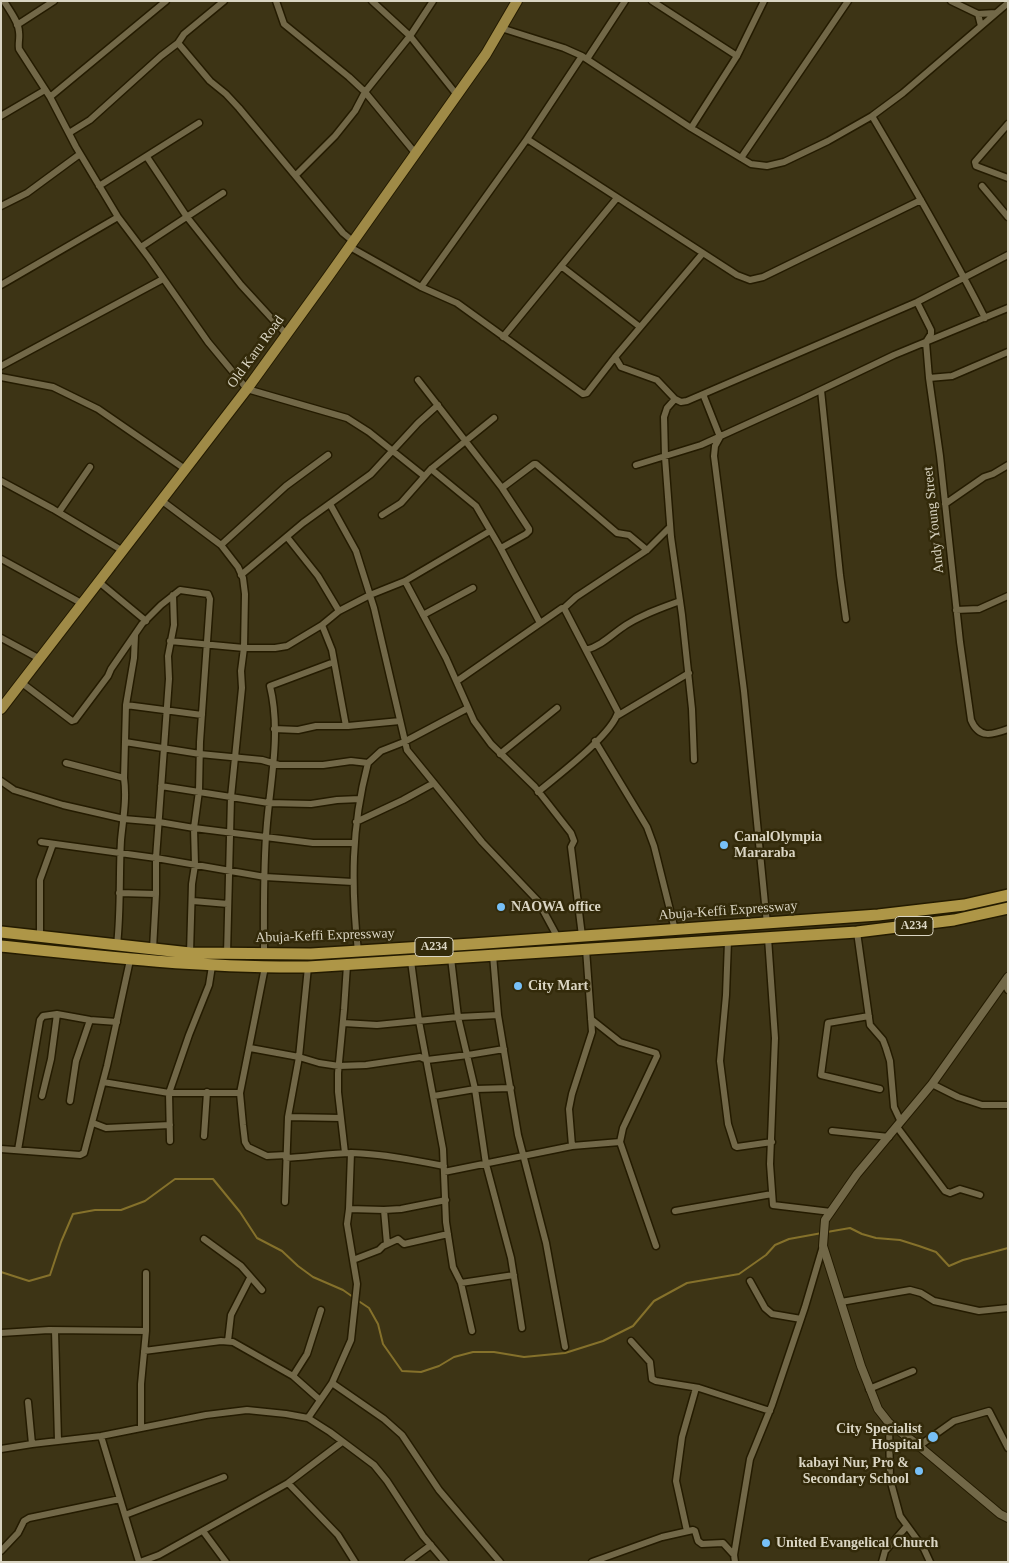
<!DOCTYPE html>
<style>
body{margin:0}
#map{position:relative;width:1009px;height:1563px;overflow:hidden;background:#3d3415;font-family:Georgia,serif}
canvas{display:block}
.frame{position:absolute;inset:0;border:2px solid #dad5c3;pointer-events:none}
</style>
<div id="map">
<canvas width="1009" height="1563"></canvas>
<div class="frame"></div>
</div>
<script>
const g = document.querySelector('canvas').getContext('2d');
g.lineJoin = 'round';
function trace(path, color, width, dash) { g.strokeStyle = color; g.lineWidth = width; g.lineCap = dash ? 'butt' : 'round'; g.setLineDash(dash || []); g.stroke(path); }
function drawText(font, color, halo, rows, align = 'center') {
  g.font = font + ' Georgia,serif'; g.lineWidth = 5; g.setLineDash([]); g.textBaseline = 'middle'; g.strokeStyle = halo; g.fillStyle = color; for (const [text, x, y, turn = 0] of rows) {
    g.save(); g.translate(x, y); g.rotate((+turn || 0) * Math.PI / 180); g.textAlign = isNaN(turn) ? turn : align; if (halo) g.strokeText(text, 0, 0); g.fillText(text, 0, 0); g.restore();
  }
}
const stream = new Path2D(`
 M827 1232 850 1228 862 1234 876 1238 900 1240 919 1246 936 1252 949 1266 963 1260 1008 1248
 M1 1272 29 1281 50 1275 61 1242 73 1214 95 1210H121L145 1201 175 1179H213L240 1212 257 1238 282 1251 298 1266 313 1277 343 1290 353 1297
 M357 1300 369 1308 378 1324 383 1344 402 1371 421 1372 439 1366 454 1357 473 1352H494L524 1357 565 1353 603 1341 633 1326 654 1301 687 1283 739 1274 766 1255 775 1245 789 1239 822 1233`);
const minor = new Path2D(`
 M4 1C9 10 19 22 19 32 20 38 18 43 19 49L50 97 76 147 118 217 149 258 208 342 247 389 347 418 369 432 424 476
 M276 1 284 24 349 77 365 92 416 154
 M372 1 410 36 457 95
 M652 1 737 56
 M951 1 978 14 981 26
 M978 14 996 13
 M17 25 54 1
 M501 28 564 48 582 56 691 128 751 164 767 166 784 162 828 141 872 116 903 93 1008 3
 M178 43 210 81 226 94 239 108 343 233 354 242
 M587 59 625 1
 M50 97 166 1
 M1 116 45 90
 M872 116C911 182 950 249 985 318
 M1008 124 975 162 976 166 1008 178
 M691 128 737 56 764 1
 M69 133 90 120 161 56 178 43 184 34 224 1
 M527 139 737 275 750 280 763 277 921 200
 M147 157 187 217 241 285 286 334
 M741 158 848 1
 M296 175 335 136 355 111 365 92 410 36 433 1
 M99 186 199 123
 M982 186 1008 217
 M1 206 27 193 80 154
 M141 247 223 193
 M350 247 421 287 457 303 583 394 587 393 615 357 703 253
 M561 266 640 327
 M1 285 118 217
 M421 287 527 139 582 56
 M917 302 931 330V334L926 342 929 378 940 456 960 642 971 720C979 739 992 735 1008 729
 M503 337 617 198
 M615 357 621 367 657 380 675 399 681 402 687 401 917 302 1008 255
 M1 366 163 279
 M1 377 53 387 98 409 185 469
 M929 378 952 376 1008 352
 M418 380 502 488 529 529V531L526 534 501 548
 M821 390 840 575 846 619
 M703 394 720 437 715 446 714 456 744 691 767 924
 M675 399 667 408 664 417 665 457 671 537 682 615 692 709 694 760
 M636 465 701 445 802 399 894 355 1008 308
 M431 469 476 506 500 547 540 623
 M1 481 53 509 123 551
 M502 488 534 464H536L617 533 629 535 647 550
 M161 500 221 545 238 567 243 578 245 594 244 648 241 671 242 688 231 797 227 954
 M330 504 356 551 374 608 407 750 482 842 538 901 558 938
 M945 504 984 477 993 474 1008 465
 M59 512 90 467
 M382 515 401 503 431 469 494 418
 M287 537 318 576 339 611
 M221 545 286 486 328 455
 M1 559 83 604
 M241 575 303 523 371 474 418 423 438 405
 M405 581 446 658 474 721 491 744 535 787 571 833 574 841 571 847 582 936
 M99 582 146 621
 M564 608 576 597 647 550 670 527
 M956 610 979 609 1008 596
 M423 615 473 588
 M322 625 332 650 346 726
 M1 638 40 659
 M170 641 244 648H275L287 646 322 625 339 611 370 595 405 581 490 531
 M586 650C603 645 612 634 626 625 643 614 661 608 680 601
 M457 681 562 608H564L618 712C612 735 557 776 538 792
 M22 683 72 721 75 720 108 676 111 669 142 624 161 605 180 590 208 594 210 599 200 742 199 791 194 828 195 865 192 884 190 953
 M126 705 202 715
 M617 716 689 673
 M274 729 298 730 316 726H348L400 721
 M595 741 647 827 654 846 675 930
 M125 742 200 754 262 760 279 765H323L351 761 368 763 381 751 404 742 468 708
 M500 754 557 708
 M66 763 124 778
 M1 781 14 790 63 805 124 819 159 822 194 828 313 843H354
 M161 786 269 803 311 804 337 800 360 799
 M356 822 403 800 434 783
 M41 842 156 858 265 877 353 882
 M119 893 156 894
 M193 901 228 904
 M857 932 870 1025 883 1040 886 1048 890 1061 894 1107 901 1122
 M40 936V880L53 844
 M768 938 775 1038 770 1164 773 1205 831 1212
 M728 941 726 995 720 1061 728 1124 735 1146 737 1147 772 1142
 M117 945C121 910 119 875 121 840 123 819 127 799 124 778L126 705 134 658 135 635
 M153 949 156 894V858L169 679 168 656 174 625 173 595
 M358 952C351 885 351 828 368 763
 M264 954C264 910 263 867 267 823 271 778 281 731 270 686L334 662
 M493 955 498 1015 518 1135 546 1243 565 1347
 M451 958 458 1017 475 1089 486 1164 511 1258 522 1328
 M411 961 419 1021 443 1149 446 1222 453 1267 461 1283 472 1331
 M265 967 240 1093 243 1125 245 1142 248 1147 267 1156 286 1155
 M1004 983 1008 990
 M869 1016 828 1023 821 1075 880 1089
 M591 1019 620 1042 656 1053 657 1056 623 1128 620 1142 656 1246
 M343 1023 377 1025 458 1017 498 1015
 M250 1048 299 1057 319 1063 339 1066 366 1065 420 1057 427 1060 468 1055 504 1049
 M103 1082 169 1093H240
 M932 1084 958 1097 982 1105H1008
 M42 1096 51 1059 57 1014
 M434 1096 475 1089 511 1088
 M70 1101 76 1061 90 1020
 M288 1117 341 1118
 M93 1123 106 1128 170 1125
 M897 1127 945 1191 950 1193 960 1189 980 1195
 M832 1131 889 1137
 M204 1136 207 1092
 M170 1141 169 1093 189 1035 209 985 212 966
 M572 1146 569 1109 572 1094 592 1032 586 949
 M1 1149 80 1155 84 1153 107 1066 130 960
 M18 1150 40 1020 43 1016 57 1014 90 1020 117 1022
 M345 1153 338 1092V1073L344 1010 347 965
 M286 1158C308 1157 330 1153 352 1153 383 1154 414 1160 444 1166
 M444 1172 572 1146 620 1142
 M285 1202 288 1117 299 1057 308 967
 M349 1209 384 1210 401 1209 446 1200
 M384 1210 387 1244
 M675 1211 772 1194
 M204 1239 241 1266 262 1290
 M353 1260 379 1250 383 1246 398 1239 404 1244 448 1234
 M750 1281 765 1308 772 1314 801 1319
 M461 1283 514 1275
 M841 1302 910 1290 921 1293 934 1301 979 1311 1008 1308
 M55 1331 58 1441
 M1 1333 49 1330 146 1331
 M228 1341 231 1315 250 1278
 M631 1341 650 1362 652 1379 656 1381 699 1388 770 1411
 M144 1351 221 1341 233 1342 293 1376 320 1400
 M293 1376 307 1354 321 1310
 M332 1383 384 1419 402 1435 439 1490 500 1562
 M869 1389 913 1371
 M28 1402 32 1444
 M308 1418 332 1383 351 1340 357 1284 347 1224 349 1209 351 1153
 M889 1423 890 1479 900 1516 924 1549 930 1562
 M141 1428V1384L146 1331V1273
 M101 1436 139 1562
 M919 1446 954 1421 989 1411 1008 1448
 M1 1449 32 1444 101 1436 206 1415 247 1410 286 1414 308 1418 330 1432 374 1465 387 1481 423 1536 445 1562
 M288 1483 338 1535 355 1562
 M125 1515 224 1477
 M203 1531 226 1562
 M687 1531 676 1481 682 1437 696 1388
 M1 1551 18 1533 24 1521 29 1518 120 1499
 M140 1562 159 1555 288 1483 342 1442
 M408 1562 431 1545
 M592 1562 662 1537 693 1530 695 1531 698 1541 702 1544 723 1543 734 1555
 M735 1562 734 1555 750 1459 772 1405 805 1307 823 1246
 M882 1562 885 1551 907 1526`);
const tertiary = new Path2D(`
 M1008 977 932 1084 857 1174 825 1220 823 1246 861 1366 878 1409 889 1423 919 1446 1000 1514 1008 1518`);
const primary = new Path2D(`
 M1 709 247 389 328 277 486 54 517 1`);
const trunk = new Path2D(`
 M1 932 190 953 311 954 472 944 878 915 964 905 1008 895
 M1 946C104 957 205 968 308 967L857 932 954 920 1008 908`);
const markers = [
 [724,845,5,"#77c0f7"],
 [501,907,5,"#77c0f7"],
 [518,986,5,"#77c0f7"],
 [933,1437,6,"#77c0f7"],
 [919,1471,5,"#77c0f7"],
 [766,1543,5,"#77c0f7"]
];
const shields = [
 [914,926,38],
 [434,947,38]
];
const shieldNames = [
 ["A234",914,926],
 ["A234",434,947]
];
const streetNames = [
 ["Old Karu Road",256,352,-54],
 ["Andy Young Street",934,520,-96],
 ["Abuja-Keffi Expressway",728,911,-4],
 ["Abuja-Keffi Expressway",325,936,-2]
];
const poiNames = [
 ["CanalOlympia",734,837],
 ["Mararaba",734,853],
 ["NAOWA office",511,907],
 ["City Mart",528,986],
 ["City Specialist",922,1429,"right"],
 ["Hospital",922,1445,"right"],
 ["kabayi Nur, Pro &",909,1463,"right"],
 ["Secondary School",909,1479,"right"],
 ["United Evangelical Church",776,1543]
];
trace(stream, '#85712b', 2);
trace(minor, '#241b00', 9);
trace(tertiary, '#241b00', 10);
trace(primary, '#241b00', 12);
trace(trunk, '#241b00', 14);
trace(minor, '#726848', 6);
trace(tertiary, '#726848', 8);
trace(primary, '#9f8a47', 10);
trace(trunk, '#ae9647', 11);
for (const [x, y, r, color] of markers) { const dot = new Path2D(); dot.arc(x, y, r, 0, 2 * Math.PI); g.fillStyle = color; g.fill(dot); trace(dot, '#332a0a', 2); }
for (const [x, y, w] of shields) { const box = new Path2D(); box.roundRect(x - w / 2, y - 9.5, w, 19, 4); g.fillStyle = '#332a0a'; g.fill(box); trace(box, '#dad5c3', 1); }
drawText('bold 12px', '#dad5c3', null, shieldNames);
drawText('14px', '#dad5c3', '#332a0a', streetNames);
drawText('bold 14px', '#dad5c3', '#332a0a', poiNames, 'left');
</script>
